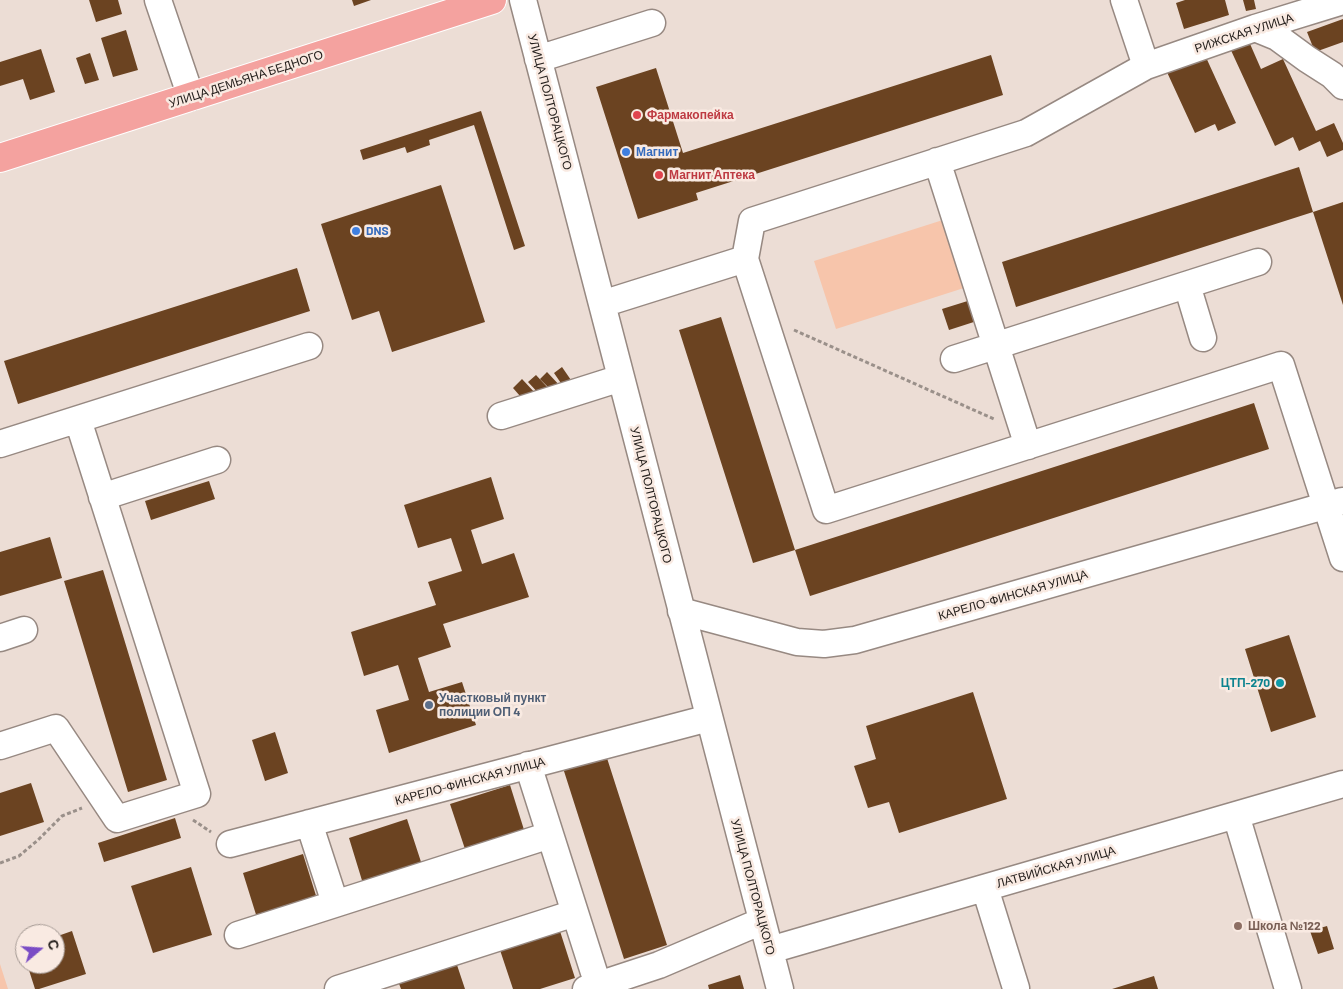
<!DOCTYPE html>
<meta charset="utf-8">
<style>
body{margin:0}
#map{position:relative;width:1343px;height:989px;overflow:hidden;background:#ecddd5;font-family:Barlow,sans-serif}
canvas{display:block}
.north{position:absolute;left:15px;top:924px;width:50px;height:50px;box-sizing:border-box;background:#f9eae2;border:1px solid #a39892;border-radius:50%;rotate:72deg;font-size:14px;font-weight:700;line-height:20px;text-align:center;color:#211c19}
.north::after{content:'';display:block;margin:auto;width:18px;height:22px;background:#7a4cc5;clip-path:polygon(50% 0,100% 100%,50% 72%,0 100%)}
</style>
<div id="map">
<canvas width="1343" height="989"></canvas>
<div class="north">С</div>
</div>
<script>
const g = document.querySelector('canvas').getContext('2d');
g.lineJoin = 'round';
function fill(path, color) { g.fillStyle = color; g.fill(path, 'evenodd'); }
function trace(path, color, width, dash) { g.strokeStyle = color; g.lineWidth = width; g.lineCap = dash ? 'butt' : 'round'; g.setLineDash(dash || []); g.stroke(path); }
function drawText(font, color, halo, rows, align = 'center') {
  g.font = font + ' Barlow,sans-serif'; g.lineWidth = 5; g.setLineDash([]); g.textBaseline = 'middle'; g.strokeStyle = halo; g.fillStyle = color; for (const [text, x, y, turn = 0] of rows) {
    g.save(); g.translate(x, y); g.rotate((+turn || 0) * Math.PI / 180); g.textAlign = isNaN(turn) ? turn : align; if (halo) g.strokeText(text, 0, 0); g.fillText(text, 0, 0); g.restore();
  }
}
const green = new Path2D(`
 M946 219 967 287 836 329 814 261Z
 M0 964 8 989H0Z`);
const building = new Path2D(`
 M89 0H118L122 14 96 22Z
 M352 0H371L354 6Z
 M1185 0H1225L1229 15 1184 29 1176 3Z
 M1243 0H1254L1256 9 1246 11Z
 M1343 19V42L1315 52 1307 32Z
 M126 30 138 70 113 77 101 38Z
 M1247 37 1261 69 1283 59 1316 131 1334 123 1343 143V150L1327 157 1320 141 1299 151 1293 137 1275 146 1229 46Z
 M41 49 55 92 30 100 23 79 0 86V62Z
 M90 53 99 80 85 84 76 58Z
 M1204 53 1236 123 1218 131 1215 124 1195 133 1166 70Z
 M991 55 1003 95 696 193 698 200 638 219 596 87 656 68 683 153Z
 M481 111 525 246 514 250 474 125 429 140 430 145 407 153 405 147 363 160 360 150Z
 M1299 167 1313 212 1016 307 1002 262Z
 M441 185 485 322 392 352 379 311 352 320 321 224Z
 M1343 202V305L1313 212Z
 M297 268 310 311 18 404 4 361Z
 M974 299 980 320 949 330 942 309Z
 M721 317 795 550 753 563 679 330Z
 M562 367 573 383 565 389 554 373Z
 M547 372 562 388 555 394 540 379Z
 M536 375 549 389 541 396 528 382Z
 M522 379 537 395 527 404 513 388Z
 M1254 403 1269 449 810 596 795 550Z
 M491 477 504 519 471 530 482 564 514 553 529 597 443 624 451 647 418 658 429 692 462 682 476 725 389 753 376 710 409 700 398 665 364 676 351 632 436 605 428 582 462 571 451 538 418 548 404 505Z
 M209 481 215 499 151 520 145 501Z
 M50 537 62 578 0 596V552Z
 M103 570 167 780 128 792 64 581Z
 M1289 635 1316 717 1271 732 1245 649Z
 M973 692 1007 799 899 833 889 802 868 808 854 766 876 759 866 726Z
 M275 732 288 773 265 781 252 740Z
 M606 755 667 945 624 959 563 768Z
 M31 783 44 822 0 836V793Z
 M510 785 525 833 466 852 450 804Z
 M175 818 181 838 104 862 98 843Z
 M407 819 423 868 364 887 349 838Z
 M303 854 318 902 258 921 243 873Z
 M191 867 212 935 153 953 131 886Z
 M1327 926 1334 949 1318 954 1310 931Z
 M559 928 575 978 540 989H513L499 947Z
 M72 931 86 974 39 989H35L27 964H55V937Z
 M25 947V958L21 948Z
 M456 962 465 989H401L398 981Z
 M740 975 744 989H709L708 985Z
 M1154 976 1158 989H1112Z`);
const path = new Path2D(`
 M794 330 994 419
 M193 820 211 832
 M0 863 19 856 38 840 62 816 82 808`);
const minor = new Path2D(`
 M158 0 191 97
 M523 0 780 989
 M1124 0 1146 66
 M1343 1 1255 28 1146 66 1026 133 752 221 745 259 826 510 1281 365 1343 558
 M1255 28 1277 37 1307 59 1332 75 1343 86
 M538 59 652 23
 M937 161 1028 446
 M1187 285 1203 338
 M602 304 745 259
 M954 359 1258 262
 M501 416 621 378
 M0 444 309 346
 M102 497 217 460
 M681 611 797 642 824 644 855 640 1342 501
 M0 638 24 630
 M0 746 56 728 117 819 197 794 78 420
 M528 765 598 985
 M1236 815 1288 989
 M309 823 335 903
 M230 844 709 718
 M985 888 1016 988
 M238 935 550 835
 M770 950 1343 784
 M338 989 575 913
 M586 989 659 965 762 921`);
const major = new Path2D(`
 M0 158 492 0`);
const markers = [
 [637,115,5,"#e0444e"],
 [626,152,5,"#3f7fe0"],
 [659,175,5,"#e0444e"],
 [356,231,5,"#3f7fe0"],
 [1280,683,5,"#0f9aa8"],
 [429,705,5,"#5c6f8a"],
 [1238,926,5,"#8d6e63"]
];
const streetNames = [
 ["РИЖСКАЯ УЛИЦА",1244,33,-18],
 ["УЛИЦА ДЕМЬЯНА БЕДНОГО",246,79,-18],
 ["УЛИЦА ПОЛТОРАЦКОГО",550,102,75],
 ["УЛИЦА ПОЛТОРАЦКОГО",651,495,76],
 ["КАРЕЛО-ФИНСКАЯ УЛИЦА",1013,595,-16],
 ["КАРЕЛО-ФИНСКАЯ УЛИЦА",470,781,-15],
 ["ЛАТВИЙСКАЯ УЛИЦА",1056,867,-16],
 ["УЛИЦА ПОЛТОРАЦКОГО",753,887,75]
];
const healthNames = [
 ["Фармакопейка",647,115],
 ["Магнит Аптека",669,175]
];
const shopNames = [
 ["Магнит",636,152],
 ["DNS",366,231]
];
const cultureNames = [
 ["ЦТП-270",1270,683]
];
const serviceNames = [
 ["Участковый пункт",439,698],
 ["полиции ОП 4",439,712]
];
const educationNames = [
 ["Школа №122",1248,926]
];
fill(green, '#f7c5ab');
fill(building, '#6b4321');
trace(minor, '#978982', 29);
trace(major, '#fff', 30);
trace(path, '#9a908a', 3, [4, 2.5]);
trace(minor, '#fff', 26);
trace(major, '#f4a29f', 28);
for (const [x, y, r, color] of markers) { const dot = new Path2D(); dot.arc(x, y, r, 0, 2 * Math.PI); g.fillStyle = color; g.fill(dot); trace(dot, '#f9eae2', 2); }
drawText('12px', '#211c19', '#f9eae2', streetNames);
drawText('bold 12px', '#be3a42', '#f9eae2', healthNames, 'left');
drawText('bold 12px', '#366cbe', '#f9eae2', shopNames, 'left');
drawText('bold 12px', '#0d838f', '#f9eae2', cultureNames, 'right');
drawText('bold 12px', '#4e5e75', '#f9eae2', serviceNames, 'left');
drawText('bold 12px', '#785e54', '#f9eae2', educationNames, 'left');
</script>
